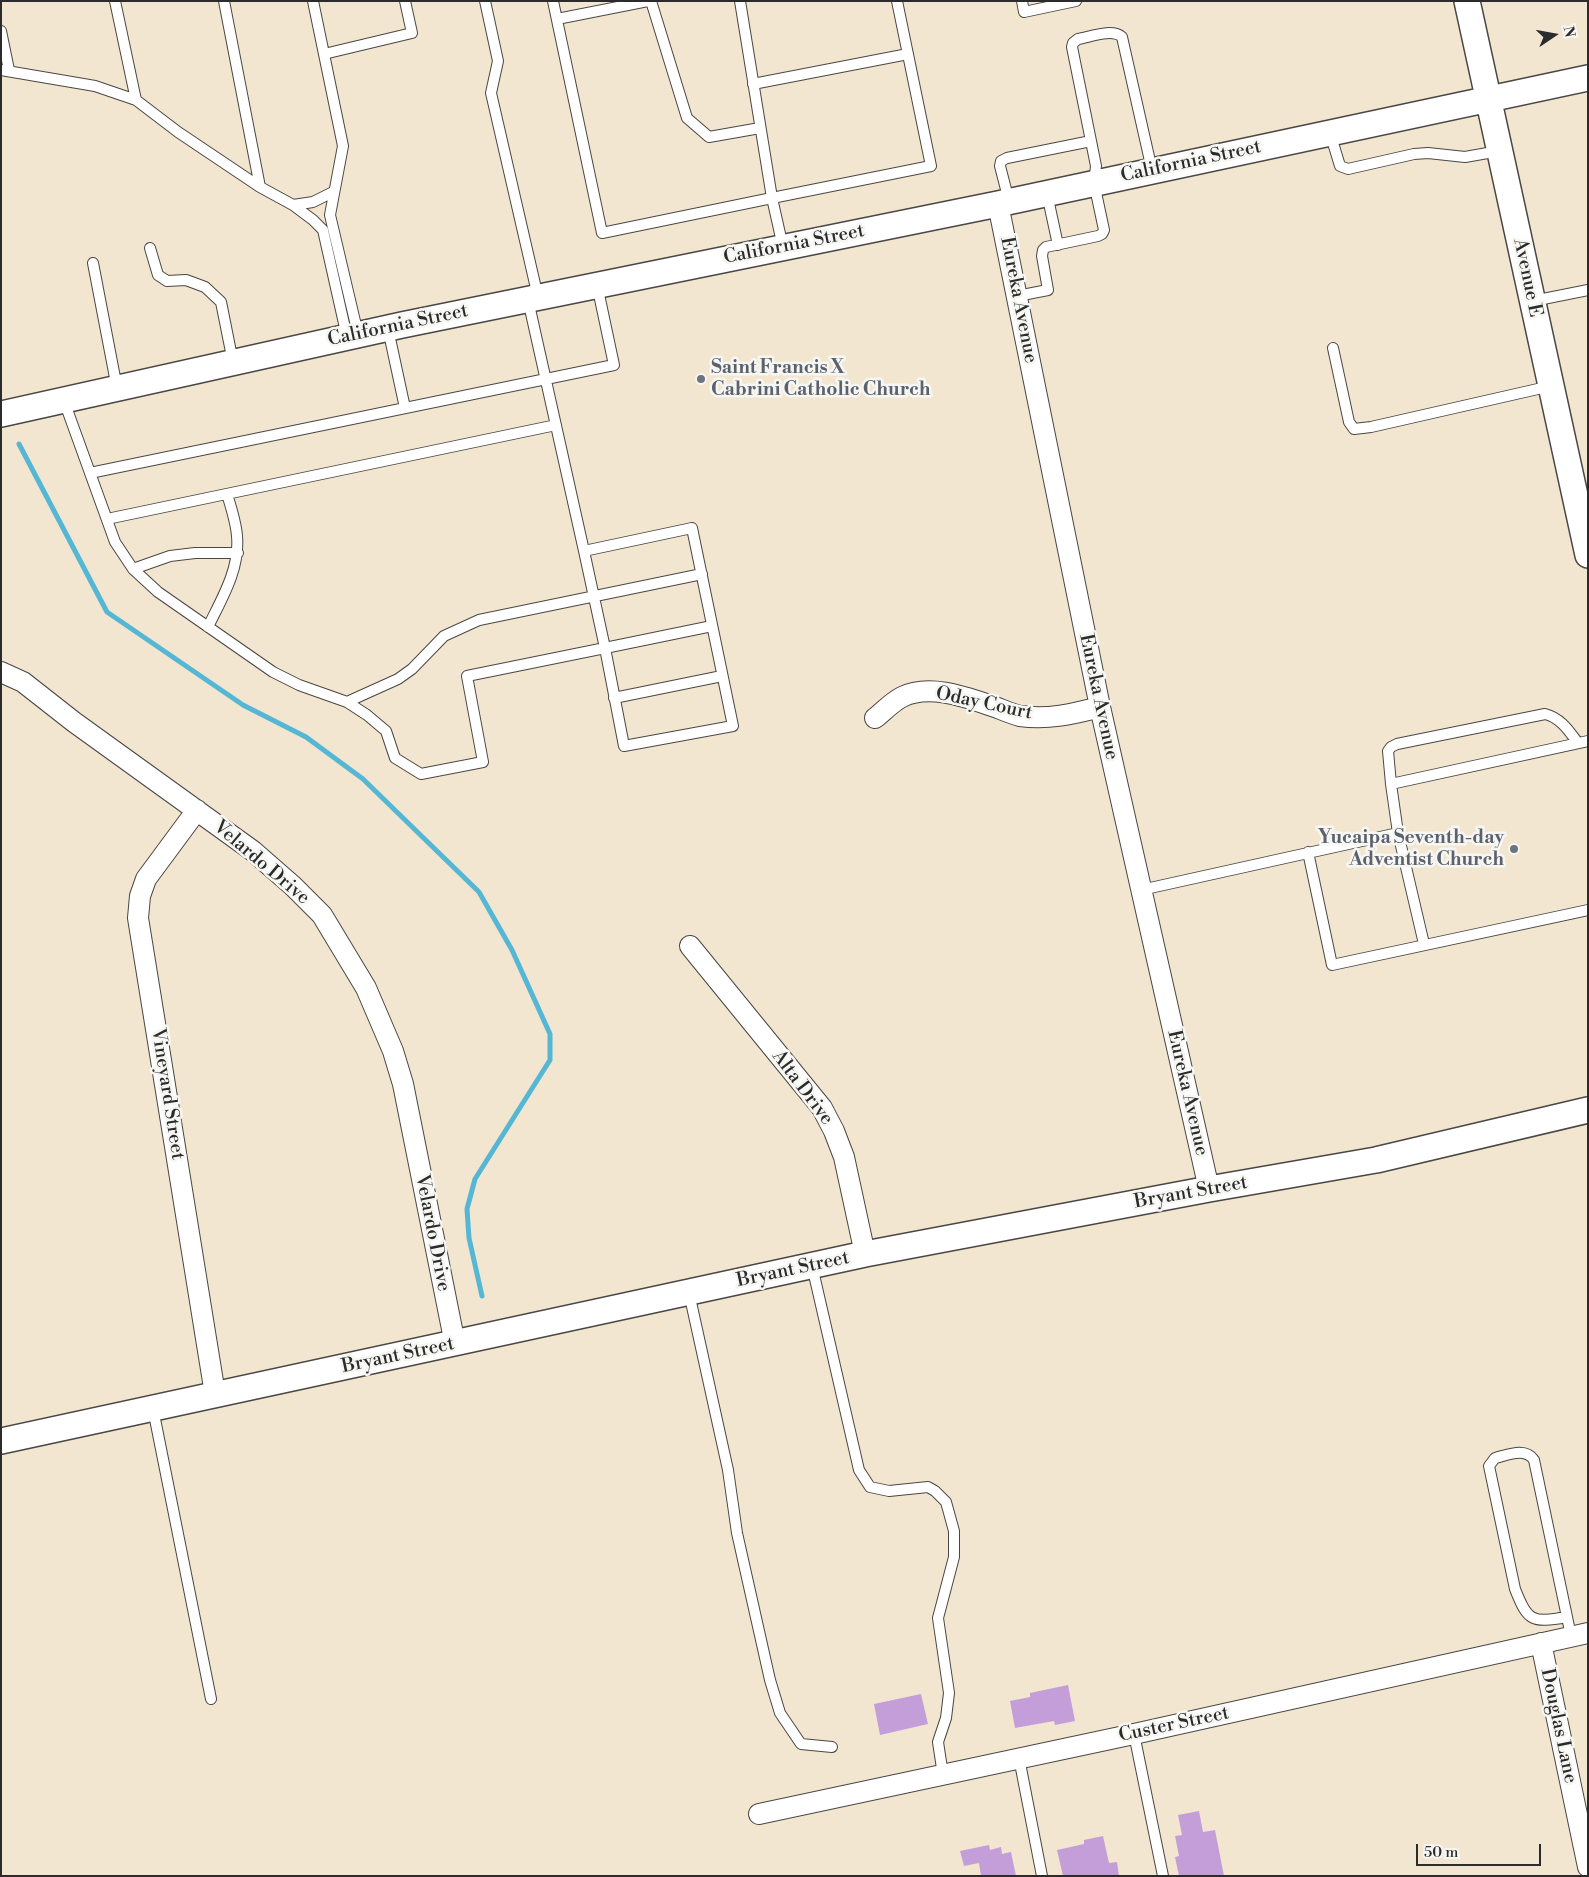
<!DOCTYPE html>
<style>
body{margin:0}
#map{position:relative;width:1589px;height:1877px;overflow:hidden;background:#f3e6d1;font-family:"Libre Bodoni",serif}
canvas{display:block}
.frame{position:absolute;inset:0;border:2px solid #2b2b2b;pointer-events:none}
.north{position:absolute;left:1529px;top:10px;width:50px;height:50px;-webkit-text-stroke:4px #f6f6f2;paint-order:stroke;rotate:78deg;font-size:14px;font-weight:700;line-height:20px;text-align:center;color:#2b2b2b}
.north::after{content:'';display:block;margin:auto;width:18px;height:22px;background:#2b2b2b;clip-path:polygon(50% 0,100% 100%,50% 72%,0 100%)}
.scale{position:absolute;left:1416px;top:1844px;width:125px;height:22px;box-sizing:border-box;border:2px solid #2b2b2b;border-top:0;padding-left:6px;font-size:15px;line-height:18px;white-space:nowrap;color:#2b2b2b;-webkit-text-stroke:4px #f6f6f2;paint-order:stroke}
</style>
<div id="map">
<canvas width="1589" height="1877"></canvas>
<div class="frame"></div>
<div class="north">N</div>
<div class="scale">50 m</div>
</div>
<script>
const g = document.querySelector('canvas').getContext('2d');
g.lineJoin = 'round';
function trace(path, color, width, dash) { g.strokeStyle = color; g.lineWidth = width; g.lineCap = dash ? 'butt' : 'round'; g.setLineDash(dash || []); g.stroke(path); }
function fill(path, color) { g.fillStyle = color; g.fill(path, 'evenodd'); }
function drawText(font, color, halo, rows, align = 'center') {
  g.font = font + ' "Libre Bodoni",serif'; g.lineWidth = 5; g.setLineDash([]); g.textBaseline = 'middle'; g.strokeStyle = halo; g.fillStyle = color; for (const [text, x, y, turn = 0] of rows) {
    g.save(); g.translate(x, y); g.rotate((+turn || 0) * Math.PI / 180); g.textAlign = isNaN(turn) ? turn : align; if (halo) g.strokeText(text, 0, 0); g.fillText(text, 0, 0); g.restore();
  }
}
const stream = new Path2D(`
 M19 444 107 612 243 705 306 737 363 779 479 892 512 950 550 1034V1060L475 1179 467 1209 469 1238 482 1296`);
const building = new Path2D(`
 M1068 1685 1075 1721 1055 1725 1054 1721 1015 1728 1010 1701 1030 1697V1693Z
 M921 1694 928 1724 880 1735 874 1704Z
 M1199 1811 1203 1832 1215 1830 1224 1876H1179L1175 1857 1179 1856 1175 1836 1182 1835 1178 1815Z
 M1103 1836 1109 1863 1117 1862 1119 1876H1063L1057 1850 1084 1844V1840Z
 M989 1845 990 1850 1001 1847 1002 1854 1011 1852 1016 1876H981L979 1863 964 1866 960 1851Z`);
const service = new Path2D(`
 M115 1 136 100
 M224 1 260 187
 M313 1 343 146 330 215 358 334
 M485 1 498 61 491 93 538 297
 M553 1 602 233 772 198 740 1
 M651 1 687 118 709 137 760 128
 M1022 1 1024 12 1076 1
 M557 19 648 1
 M1 31 9 70
 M324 54 412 33 405 1
 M1 70 95 86 136 100 178 132 260 187 293 205 313 220 323 230 347 337
 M753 84 908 54
 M1330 133 1340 166 1348 169 1414 154 1428 153 1465 157 1499 151
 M1091 141 1072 47 1073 43 1078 39C1090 37 1112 28 1122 37L1152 170
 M1047 194 1058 245
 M1009 201 1000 166 1001 161 1007 158 1091 141 1096 166 1094 183 1104 230 1102 234 1098 236 1046 247 1043 250 1042 256 1048 290 1017 296
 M293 205 313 202 333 192
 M783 247 772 198 931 166 897 1
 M150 248 158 275 167 281 186 280 205 287 221 302 233 362
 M93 263 117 388
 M528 300 584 551
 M1533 301 1588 290
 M388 329 405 408
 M1333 348 1349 422 1354 429 1371 427 1551 386
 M64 401 115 542 133 569 158 592 273 672 299 685 347 702 367 715 386 731 395 758 421 774 483 762 467 676 605 648 624 746 733 726 692 528 584 551 605 648 712 626
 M90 473 614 365 597 285
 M107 519 556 425
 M133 569 170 556 195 553H238
 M208 627C222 598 240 569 237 536 236 522 231 507 227 494
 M614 698 722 676
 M347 702 398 679 412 669 444 636 479 620 702 574
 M1391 784 1388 751 1391 747 1397 744 1545 714C1561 718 1569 731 1578 743
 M1398 833 1424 944
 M1308 852 1332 965 1588 910
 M1141 890 1398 833 1391 784 1588 741
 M812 1266 859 1470 870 1487 889 1491 928 1487 935 1491 946 1502 954 1531V1557L938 1618 949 1693 946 1718 938 1742 943 1775
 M689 1293 728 1470 737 1533 770 1680 780 1713 801 1744 832 1747
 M153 1409 211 1699
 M1567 1617C1532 1623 1528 1622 1515 1589L1489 1466 1495 1458C1508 1455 1525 1447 1534 1460L1567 1617 1571 1636
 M1134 1734 1163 1876
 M1019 1758 1042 1876`);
const minor = new Path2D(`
 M998 204 1100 707 1209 1189
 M1 672 23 682 74 722 253 851 293 886 322 915 366 988 393 1051 403 1084 455 1344
 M875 718C883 712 892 702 902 697 930 683 968 698 995 707 1003 710 1012 714 1020 716 1048 720 1073 714 1100 707
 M197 810 146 879 140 896 138 918 215 1394
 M690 946 822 1108 834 1131 844 1157 865 1254
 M1541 1643 1588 1867
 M759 1814 1134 1734 1588 1633`);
const tertiary = new Path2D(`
 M1467 1 1588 555
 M1 414 402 325 998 204 1588 78
 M1 1441 865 1254 1209 1189 1376 1160 1588 1110`);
const markers = [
 [701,379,5,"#6b7280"],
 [1514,849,5,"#6b7280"]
];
const streetNames = [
 ["California Street",1191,162,-12],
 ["California Street",794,245,-11],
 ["Avenue E",1527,278,78],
 ["Eureka Avenue",1018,300,79],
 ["California Street",398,326,-12],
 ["Eureka Avenue",1098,697,78],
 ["Oday Court",984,704,12],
 ["Velardo Drive",261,863,40],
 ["Alta Drive",802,1088,53],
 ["Eureka Avenue",1187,1093,77],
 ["Vineyard Street",167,1094,81],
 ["Bryant Street",1191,1193,-10],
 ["Velardo Drive",432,1233,79],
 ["Bryant Street",793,1270,-12],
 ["Bryant Street",398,1356,-12],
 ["Custer Street",1174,1725,-12],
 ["Douglas Lane",1558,1726,78]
];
const worshipNames = [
 ["Saint Francis X",711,368],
 ["Cabrini Catholic Church",711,390],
 ["Yucaipa Seventh-day",1504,838,"right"],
 ["Adventist Church",1504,860,"right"]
];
trace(stream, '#56b7d4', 5);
fill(building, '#c39ed9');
trace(service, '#494744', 12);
trace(minor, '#494744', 22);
trace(tertiary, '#494744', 28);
trace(service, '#fff', 10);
trace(minor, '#fff', 20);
trace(tertiary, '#fff', 25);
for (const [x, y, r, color] of markers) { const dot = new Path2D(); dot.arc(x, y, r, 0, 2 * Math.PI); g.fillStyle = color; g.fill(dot); trace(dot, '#f6f6f2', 2); }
drawText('19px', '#2b2b2b', '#f6f6f2', streetNames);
drawText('bold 19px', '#5b616d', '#f6f6f2', worshipNames, 'left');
</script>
